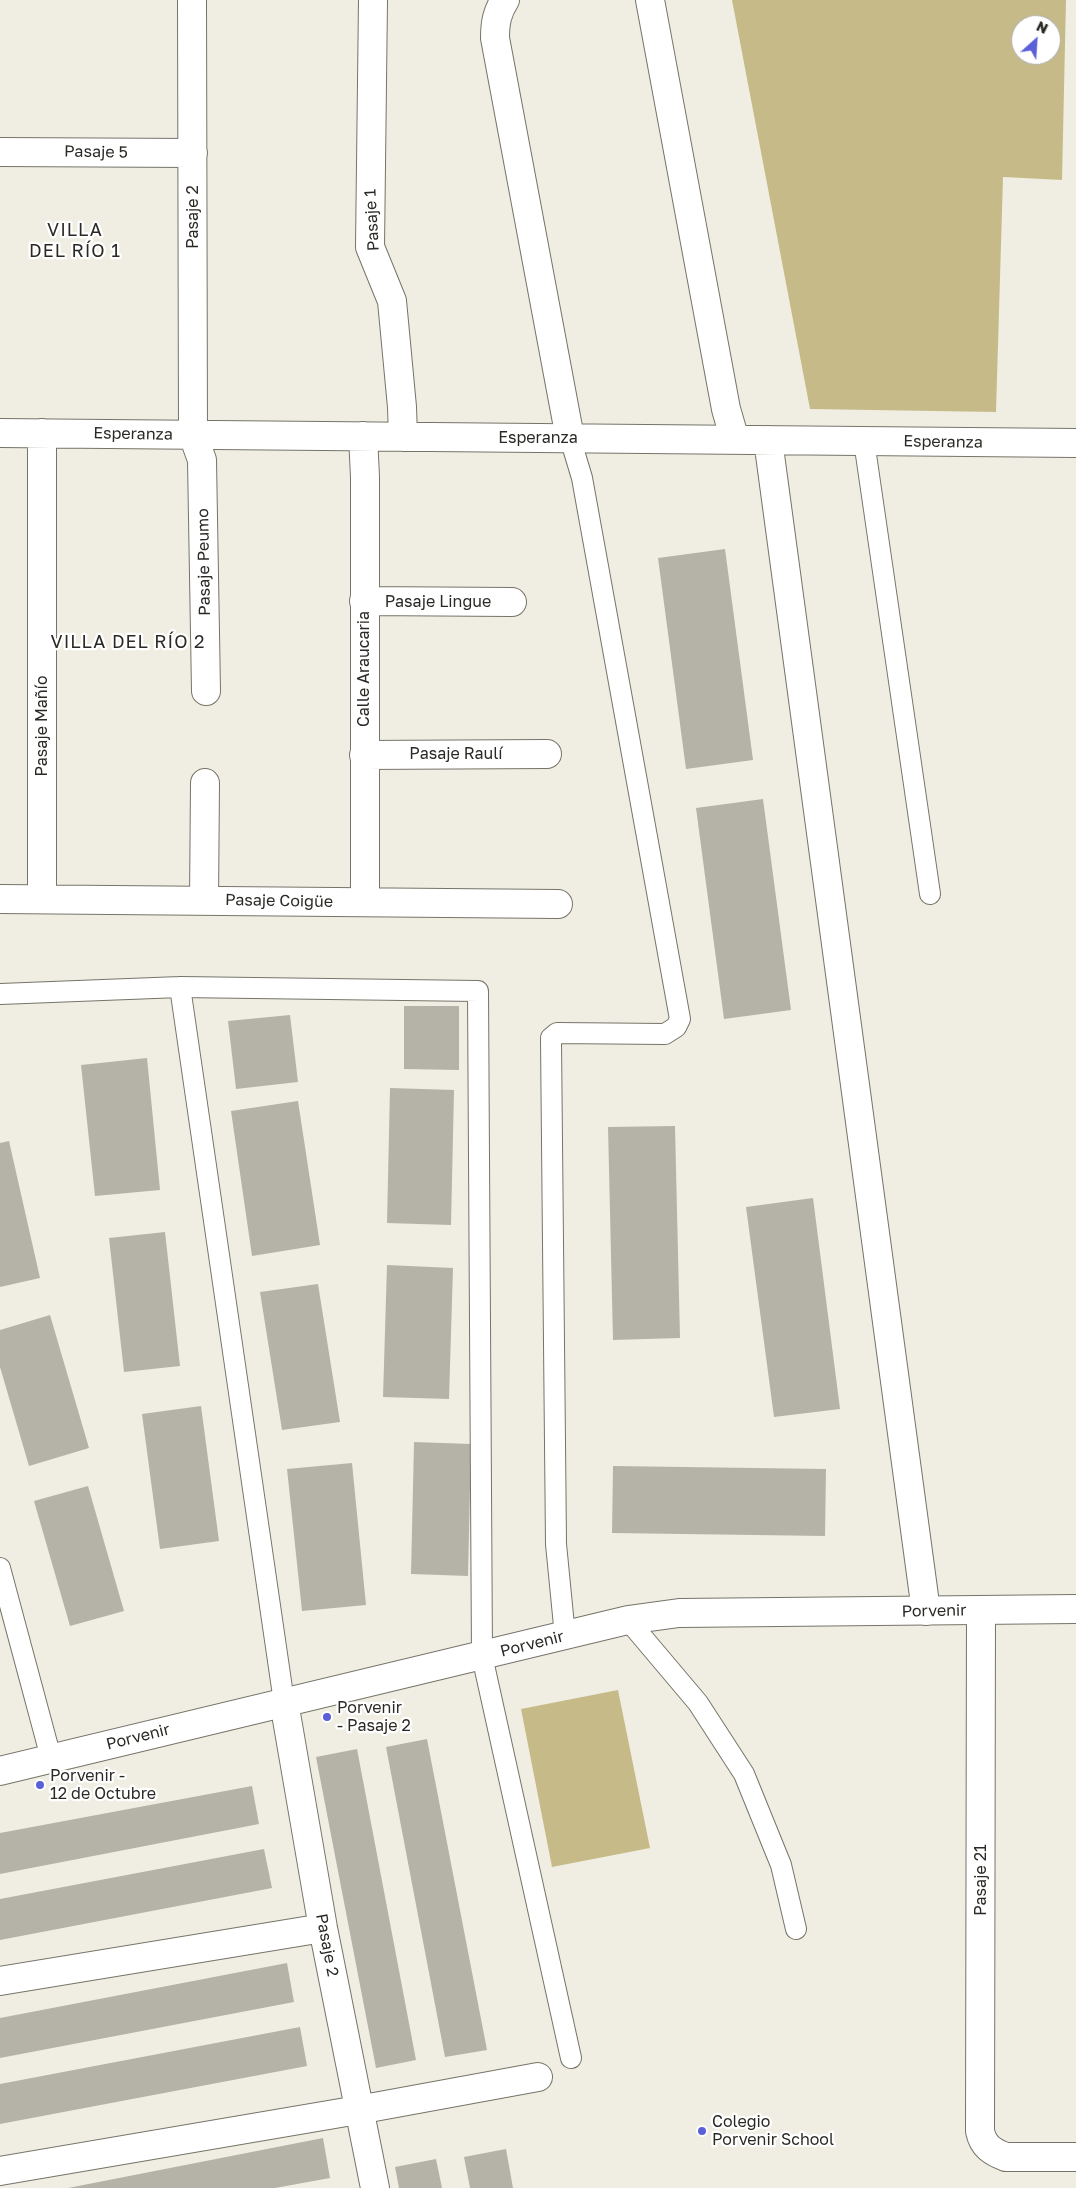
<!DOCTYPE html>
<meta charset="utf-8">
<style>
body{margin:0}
#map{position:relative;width:1076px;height:2188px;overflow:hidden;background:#f0eee2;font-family:"Golos Text",sans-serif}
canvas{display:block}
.north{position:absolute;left:1011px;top:15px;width:50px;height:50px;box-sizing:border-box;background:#fff;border:1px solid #aaa9a8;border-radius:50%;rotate:26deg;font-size:14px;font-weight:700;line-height:20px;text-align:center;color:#2a2925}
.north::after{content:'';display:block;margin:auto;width:18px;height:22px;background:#5b60d8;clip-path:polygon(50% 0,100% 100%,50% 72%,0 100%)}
</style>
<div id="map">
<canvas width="1076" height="2188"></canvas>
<div class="north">N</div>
</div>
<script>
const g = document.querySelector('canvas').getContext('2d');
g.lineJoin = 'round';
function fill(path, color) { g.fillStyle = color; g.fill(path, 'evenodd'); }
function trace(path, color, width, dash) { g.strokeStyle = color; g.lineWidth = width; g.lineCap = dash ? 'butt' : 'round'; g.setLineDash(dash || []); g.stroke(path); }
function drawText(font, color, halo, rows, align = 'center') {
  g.font = font + ' "Golos Text",sans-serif'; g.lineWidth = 4.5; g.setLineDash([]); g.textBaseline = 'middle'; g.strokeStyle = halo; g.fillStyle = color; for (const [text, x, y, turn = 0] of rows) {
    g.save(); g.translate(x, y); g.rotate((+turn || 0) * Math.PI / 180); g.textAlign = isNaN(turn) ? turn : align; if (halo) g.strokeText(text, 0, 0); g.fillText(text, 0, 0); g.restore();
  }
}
const green = new Path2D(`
 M732 0H1066L1062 180 1003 177 996 412 810 409ZM1021 25H1051V55H1021Z
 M618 1690 650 1848 552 1867 521 1709Z`);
const building = new Path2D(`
 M725 549 753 760 686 769 658 558Z
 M763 799 791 1010 724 1019 696 808Z
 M404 1006H459V1070L404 1069Z
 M290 1015 298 1082 236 1089 228 1021Z
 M147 1058 160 1190 95 1196 81 1065Z
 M390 1088 454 1090 451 1225 387 1223Z
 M298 1101 320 1245 252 1256 231 1111Z
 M675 1126 680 1338 613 1340 608 1127Z
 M9 1141 40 1278 0 1287V1143Z
 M813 1198 840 1409 774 1417 746 1207Z
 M165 1232 180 1366 124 1372 109 1238Z
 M387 1265 453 1268 449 1399 383 1397Z
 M318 1284 340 1422 282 1430 260 1292Z
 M50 1315 89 1448 29 1466 0 1367V1330Z
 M201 1406 219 1541 160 1549 142 1414Z
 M414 1442 471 1444 468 1576 411 1574Z
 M352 1463 366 1605 302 1611 287 1469Z
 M613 1466 826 1469 825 1536 612 1533Z
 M88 1486 124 1611 70 1626 34 1501Z
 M427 1739 487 2050 445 2057 386 1747Z
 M357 1749 416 2060 376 2068 316 1757Z
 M252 1786 259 1824 0 1874V1833Z
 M264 1849 272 1888 0 1940V1899Z
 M287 1963 294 2002 0 2058V2018Z
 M300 2027 307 2066 0 2124V2084Z
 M323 2138 330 2178 275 2188H68Z
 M506 2149 513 2188H470L464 2157Z
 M436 2159 442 2188H399L395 2167Z`);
const lane = new Path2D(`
 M864 441 930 894
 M0 994 180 987
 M0 1568 51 1758
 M628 1620 698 1703 744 1774 781 1865 796 1929
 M565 1636 556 1544 551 1041V1038L557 1033 665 1034 676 1027 680 1019 582 478 570 438
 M284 1702 180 987 478 991 482 1656 571 2058`);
const street = new Path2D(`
 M192 0 193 435 202 460 206 691
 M373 0 370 247 392 301 402 407 403 437
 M505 0C497 12 495 23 495 38L570 438
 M650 0 726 409 735 440
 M0 152 193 153
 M0 433 1076 443
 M363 436 365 477V902
 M768 440 926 1611
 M364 601 512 602
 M364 755 547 754
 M0 899 558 904
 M42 899V433
 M204 901 205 783
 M981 1610 980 2131C983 2146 992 2152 1006 2157H1076
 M284 1702 323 1928 375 2188
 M0 1981 323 1928
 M0 2171 358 2110 538 2077`);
const secondary = new Path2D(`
 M0 1771 628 1620 679 1613 1076 1609`);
const markers = [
 [327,1717,5,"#5b60d8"],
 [40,1785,5,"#5b60d8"],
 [702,2131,5,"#5b60d8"]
];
const streetNames = [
 ["Pasaje 5",96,152,1],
 ["Pasaje 2",193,217,-90],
 ["Pasaje 1",372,220,-93],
 ["Esperanza",133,434,1],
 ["Esperanza",538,438],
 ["Esperanza",943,442,1],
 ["Pasaje Peumo",204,562,-91],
 ["Pasaje Lingue",438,602],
 ["Calle Araucaria",364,669,-90],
 ["Pasaje Mañío",42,726,-90],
 ["Pasaje Raulí",456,754],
 ["Pasaje Coigüe",279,901,1],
 ["Porvenir",934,1611,-1],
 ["Porvenir",532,1644,-14],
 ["Porvenir",138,1737,-14],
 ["Pasaje 21",981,1880,-90],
 ["Pasaje 2",327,1945,79]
];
const poiNames = [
 ["Porvenir",337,1708],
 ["- Pasaje 2",337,1726],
 ["Porvenir -",50,1776],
 ["12 de Octubre",50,1794],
 ["Colegio",712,2122],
 ["Porvenir School",712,2140]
];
const neighbourhoodNames = [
 ["VILLA",75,230],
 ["DEL RÍO 1",75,251],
 ["VILLA DEL RÍO 2",128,642]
];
fill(green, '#c6bb88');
fill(building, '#b5b3a7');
trace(lane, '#767469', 22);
trace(street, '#767469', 30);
trace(secondary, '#767469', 30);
trace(lane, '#fff', 20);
trace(street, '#fff', 28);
trace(secondary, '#fff', 28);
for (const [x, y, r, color] of markers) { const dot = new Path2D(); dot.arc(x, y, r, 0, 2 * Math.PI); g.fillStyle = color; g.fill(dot); trace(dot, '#fff', 2); }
drawText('16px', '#2a2925', '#fff', streetNames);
drawText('16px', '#2a2925', '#fff', poiNames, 'left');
g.letterSpacing = '1px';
drawText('18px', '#2a2925', '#fff', neighbourhoodNames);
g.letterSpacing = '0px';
</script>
